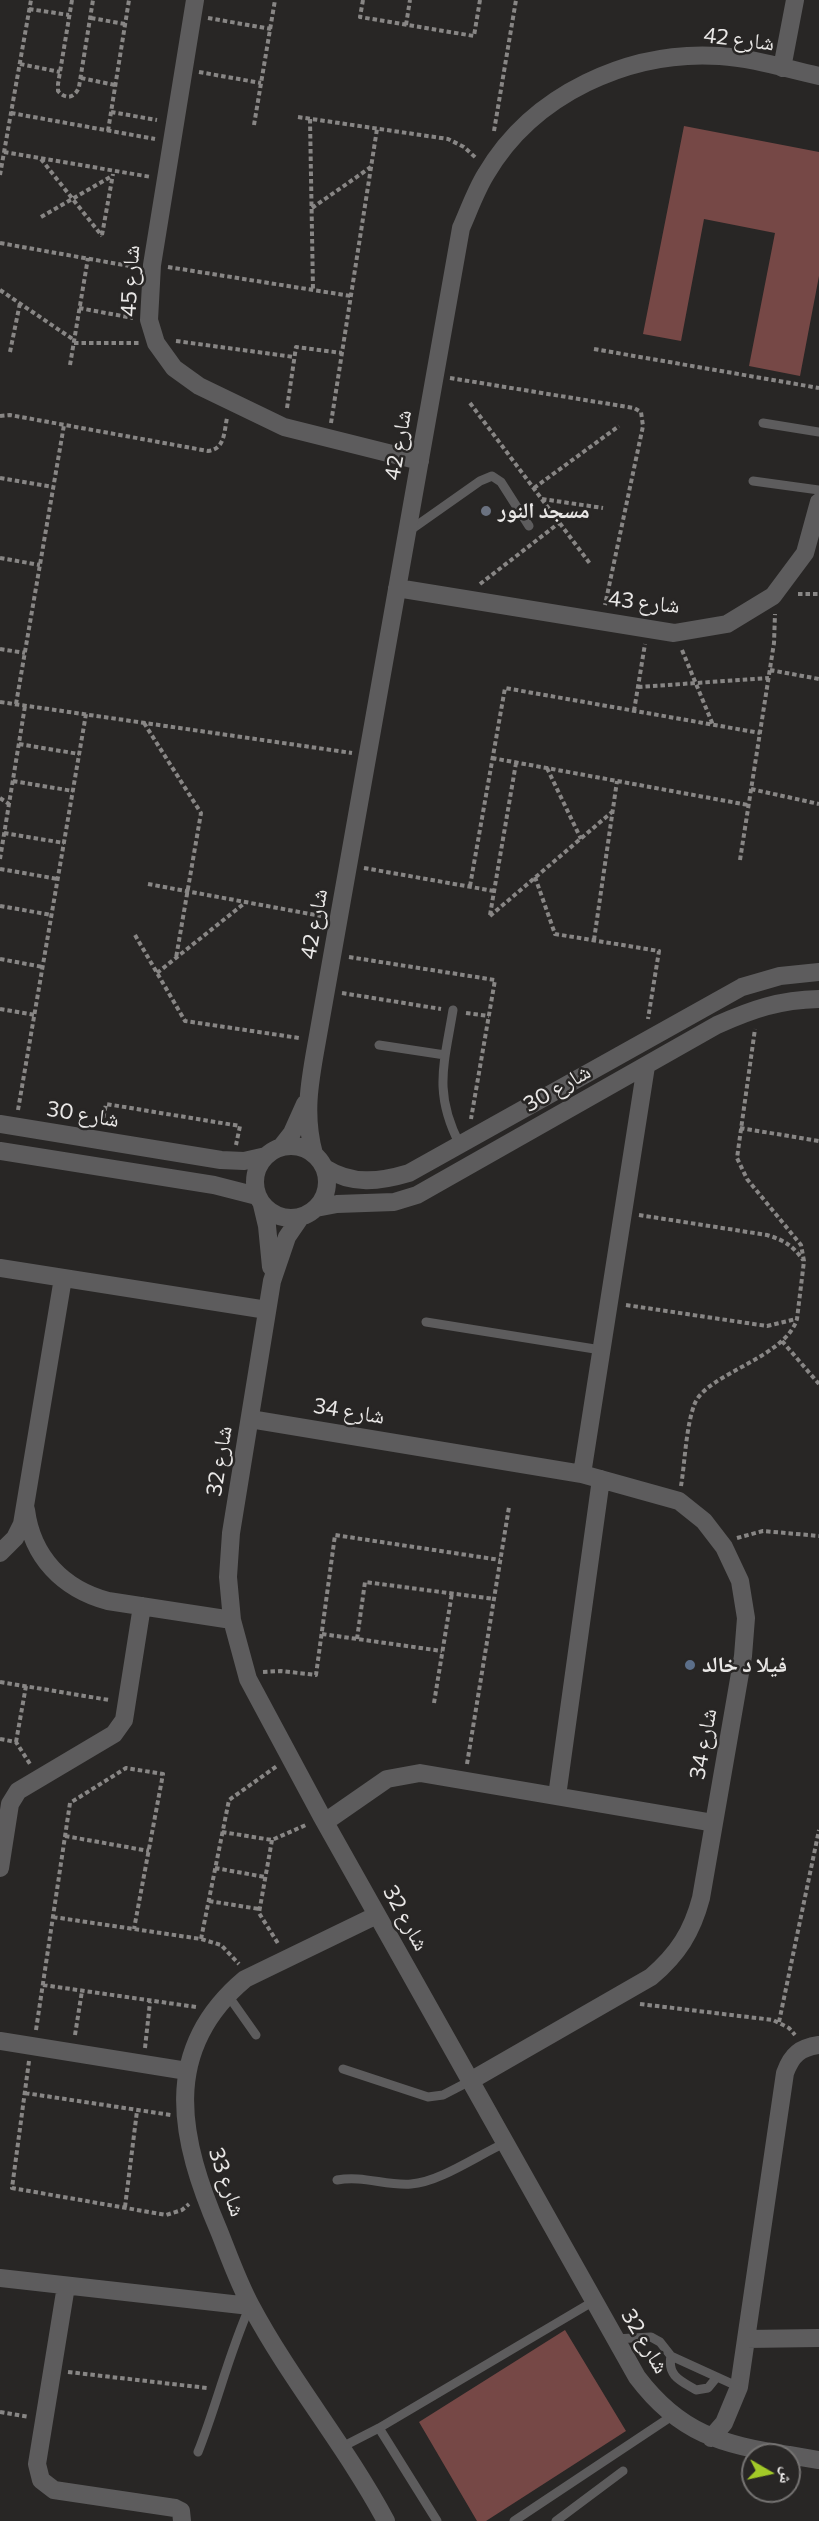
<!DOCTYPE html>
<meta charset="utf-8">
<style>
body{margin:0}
#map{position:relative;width:819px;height:2521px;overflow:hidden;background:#282625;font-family:Commissioner,"Noto Naskh Arabic",sans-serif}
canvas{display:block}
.north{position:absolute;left:741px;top:2443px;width:60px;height:60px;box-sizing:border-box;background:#282625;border:2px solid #757372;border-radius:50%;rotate:99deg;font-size:16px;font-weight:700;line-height:24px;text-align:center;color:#e9e7e6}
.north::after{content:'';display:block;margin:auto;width:21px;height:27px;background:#a2c928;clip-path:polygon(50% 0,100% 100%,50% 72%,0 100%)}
</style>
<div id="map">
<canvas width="819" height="2521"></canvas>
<div class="north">ش</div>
</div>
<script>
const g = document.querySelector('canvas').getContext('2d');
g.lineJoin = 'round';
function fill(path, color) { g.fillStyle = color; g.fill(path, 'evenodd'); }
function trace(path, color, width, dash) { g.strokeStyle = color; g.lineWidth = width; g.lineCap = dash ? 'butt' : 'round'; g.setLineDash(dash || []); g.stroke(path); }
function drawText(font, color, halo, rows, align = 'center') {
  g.font = font + ' Commissioner,"Noto Naskh Arabic",sans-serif'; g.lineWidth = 5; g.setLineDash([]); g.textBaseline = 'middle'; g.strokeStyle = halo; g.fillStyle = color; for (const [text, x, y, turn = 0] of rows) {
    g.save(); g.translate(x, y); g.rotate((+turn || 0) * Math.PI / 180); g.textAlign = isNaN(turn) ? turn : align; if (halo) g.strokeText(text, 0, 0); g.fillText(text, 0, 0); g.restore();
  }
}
const building = new Path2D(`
 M684 126 819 152V276L800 376 749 366 775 233 704 219 681 341 643 334Z
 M565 2330 626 2431 486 2521H477L419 2422Z`);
const path = new Path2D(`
 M72 0 58 84V91C66 100 75 98 79 87L93 0
 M363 0 360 17 474 36 480 0
 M29 9 69 15
 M91 18 125 24
 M208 18 271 29
 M406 25 410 0
 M20 64 60 72
 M199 72 261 83
 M81 78 115 85
 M111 112 157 120
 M11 113 155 139
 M298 117 448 139 464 147 476 158
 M310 119 313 290
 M254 125 275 0
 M108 131 129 0
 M494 131 516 0
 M4 152 151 177
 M41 159 102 236
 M0 175 31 0
 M312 208 371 167
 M41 217 112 176
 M102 235 113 174
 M0 243 135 267
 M168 267 351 296
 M0 290 74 340
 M79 308 133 318
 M176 341 294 357
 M74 343H139
 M594 349 819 388
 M10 352 20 303
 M70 365 88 258
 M450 378 634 408 641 412 643 426 605 605
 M470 403 591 565
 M287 408 296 347 342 353
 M0 416 10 415 208 451C225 449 224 432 227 418
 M331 423 377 129
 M0 478 53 487
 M534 488 619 426
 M542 499 603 508
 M0 558 40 565
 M480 584 559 523
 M798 594H819
 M0 649 25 653
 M682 650 713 725
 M770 670 819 679
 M638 687 769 678
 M0 702 352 753
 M16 704 64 425
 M634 711 645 644
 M144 723 201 813 176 958
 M19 744 79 754
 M492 758 748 805
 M547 768 581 839
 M13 781 73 791
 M751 789 819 804
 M0 798 9 804
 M4 833 64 843
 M0 859 25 706
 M740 860 774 643 775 614
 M364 868 494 891
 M0 869 58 879
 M535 877 555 934 659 951 648 1019
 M148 884 321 916
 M470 886 505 688 760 733
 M0 906 52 915
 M490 915 516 763
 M490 916 612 812
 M135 935 185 1021 299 1038
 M594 940 617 781
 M349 957 495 980 471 1119
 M0 959 43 967
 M157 973 246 902
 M342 993 441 1009
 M0 1009 35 1015
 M466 1013 489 1016
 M18 1110 86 714
 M102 1125 106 1104 240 1126 236 1145
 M740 1128 819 1141
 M639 1215 767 1235C784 1240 793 1246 803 1260
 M626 1305 767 1326 796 1319
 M782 1341 819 1384
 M681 1486C685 1462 686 1425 695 1403 708 1373 785 1358 797 1319L804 1261 801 1245 747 1179 737 1158 755 1029
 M737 1538 763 1531 819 1536
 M322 1634 442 1651
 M357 1639 365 1582 494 1599
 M263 1672 281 1671 316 1675 335 1535 500 1560
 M0 1682 109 1700
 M434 1703 452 1593
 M0 1739 16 1742 30 1764
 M16 1742 26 1686
 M467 1764 509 1507
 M222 1832 272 1840 308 1824
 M65 1836 149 1851
 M272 1840 259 1913 279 1945
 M215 1868 265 1877
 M209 1901 259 1909
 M53 1917 201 1939 221 1945 239 1964
 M201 1939 229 1800 277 1766
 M43 1985 196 2007
 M640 2004 773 2020 789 2028 795 2035
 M779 2022 819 1830
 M36 2030 70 1803 126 1768 163 1774 134 1929
 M75 2035 82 1991
 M145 2048 150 2002
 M29 2061 12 2188 166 2215 182 2210 189 2204
 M25 2093 171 2115
 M125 2207 137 2111
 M68 2372 207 2388
 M0 2412 29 2417`);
const lane = new Path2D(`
 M763 423 819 432
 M753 481 819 490
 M409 531 480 481 492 476 501 482 529 526
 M453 1010C444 1065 433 1093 460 1145
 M379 1045 445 1055
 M426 1322 601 1350
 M227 1994 256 2035
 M343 2069 428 2097 443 2095 470 2081
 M337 2180C363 2175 386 2186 411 2184 440 2182 478 2155 505 2143
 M615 2339 651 2337 660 2342 671 2356 739 2387
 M671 2356C667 2376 681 2381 696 2390L708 2388 717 2377
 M379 2428 437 2521
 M340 2448 379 2428 594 2301
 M198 2452C217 2404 229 2353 250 2306
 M514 2521 672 2416
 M556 2521 623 2471`);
const street = new Path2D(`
 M195 0 152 265 149 320 156 343 174 368 199 386 284 427 420 461
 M782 68 795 0
 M397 588 674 633 727 624 773 596 805 553 819 502
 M0 1124 221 1160 244 1161 266 1156
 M255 1182a36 36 0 1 1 72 0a36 36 0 1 1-72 0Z
 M281 1147 292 1133 305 1104
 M0 1151 214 1185 257 1196
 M314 1154C303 1114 310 1080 317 1041L461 228C469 210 476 190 486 174 533 94 629 50 720 56 753 58 787 69 819 76
 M325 1168C352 1185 379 1182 409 1173L742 987 780 976 819 972
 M262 1205 267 1226 271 1267
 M316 1208 337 1204 394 1202 417 1195 717 1025C753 1009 779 1000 819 999
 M300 1218 287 1237 272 1281 231 1533 228 1577 232 1620 248 1679 322 1817 637 2377C680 2434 721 2444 788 2455
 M0 1268 267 1310
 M250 1419 582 1474 679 1501 704 1521 724 1547 740 1581 746 1618 743 1656 701 1898C692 1932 678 1954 651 1977L470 2081
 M582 1474 646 1066
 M26 1510C32 1557 63 1589 108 1601L232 1620
 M0 1553 15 1538 22 1524 63 1278
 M557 1796 601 1479
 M325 1822 387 1779 420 1773 714 1823
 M0 1868 10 1804 18 1791 114 1734 124 1720 142 1606
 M377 1915 245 1979C159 2051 180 2140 219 2231 229 2256 238 2282 251 2306 291 2381 346 2446 386 2521
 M0 2041 187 2071
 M0 2278 250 2306
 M66 2286 37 2464 41 2480 54 2490 175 2508 181 2511 182 2521
 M746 2339 819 2338
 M711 2438 724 2423 739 2387 785 2073C792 2054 800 2048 819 2045
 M789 2455 819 2460`);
const markers = [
 [486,511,6,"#6b7280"],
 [690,1665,6,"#5c6f8a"]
];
const streetNames = [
 ["شارع 42",739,39,7],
 ["شارع 45",130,281,-87],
 ["شارع 42",398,445,-80],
 ["شارع 43",644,602,6],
 ["شارع 42",314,924,-80],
 ["شارع 30",557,1088,-30],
 ["شارع 30",83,1114,9],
 ["شارع 34",349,1411,9],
 ["شارع 32",219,1461,-81],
 ["شارع 34",703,1744,-80],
 ["شارع 32",406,1918,61],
 ["شارع 33",227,2182,71],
 ["شارع 32",645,2341,59]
];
const poiNames = [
 ["مسجد النور",498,511],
 ["فيلا د خالد",702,1665]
];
fill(building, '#764846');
trace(path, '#888685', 4, [4.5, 3]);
trace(lane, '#5d5c5d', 9);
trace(street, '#5d5c5d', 18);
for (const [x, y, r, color] of markers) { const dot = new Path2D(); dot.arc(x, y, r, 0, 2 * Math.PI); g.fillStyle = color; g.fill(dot); trace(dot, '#282625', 2); }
drawText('22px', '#e9e7e6', '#282625', streetNames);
drawText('bold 22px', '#e9e7e6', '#282625', poiNames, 'left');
</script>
